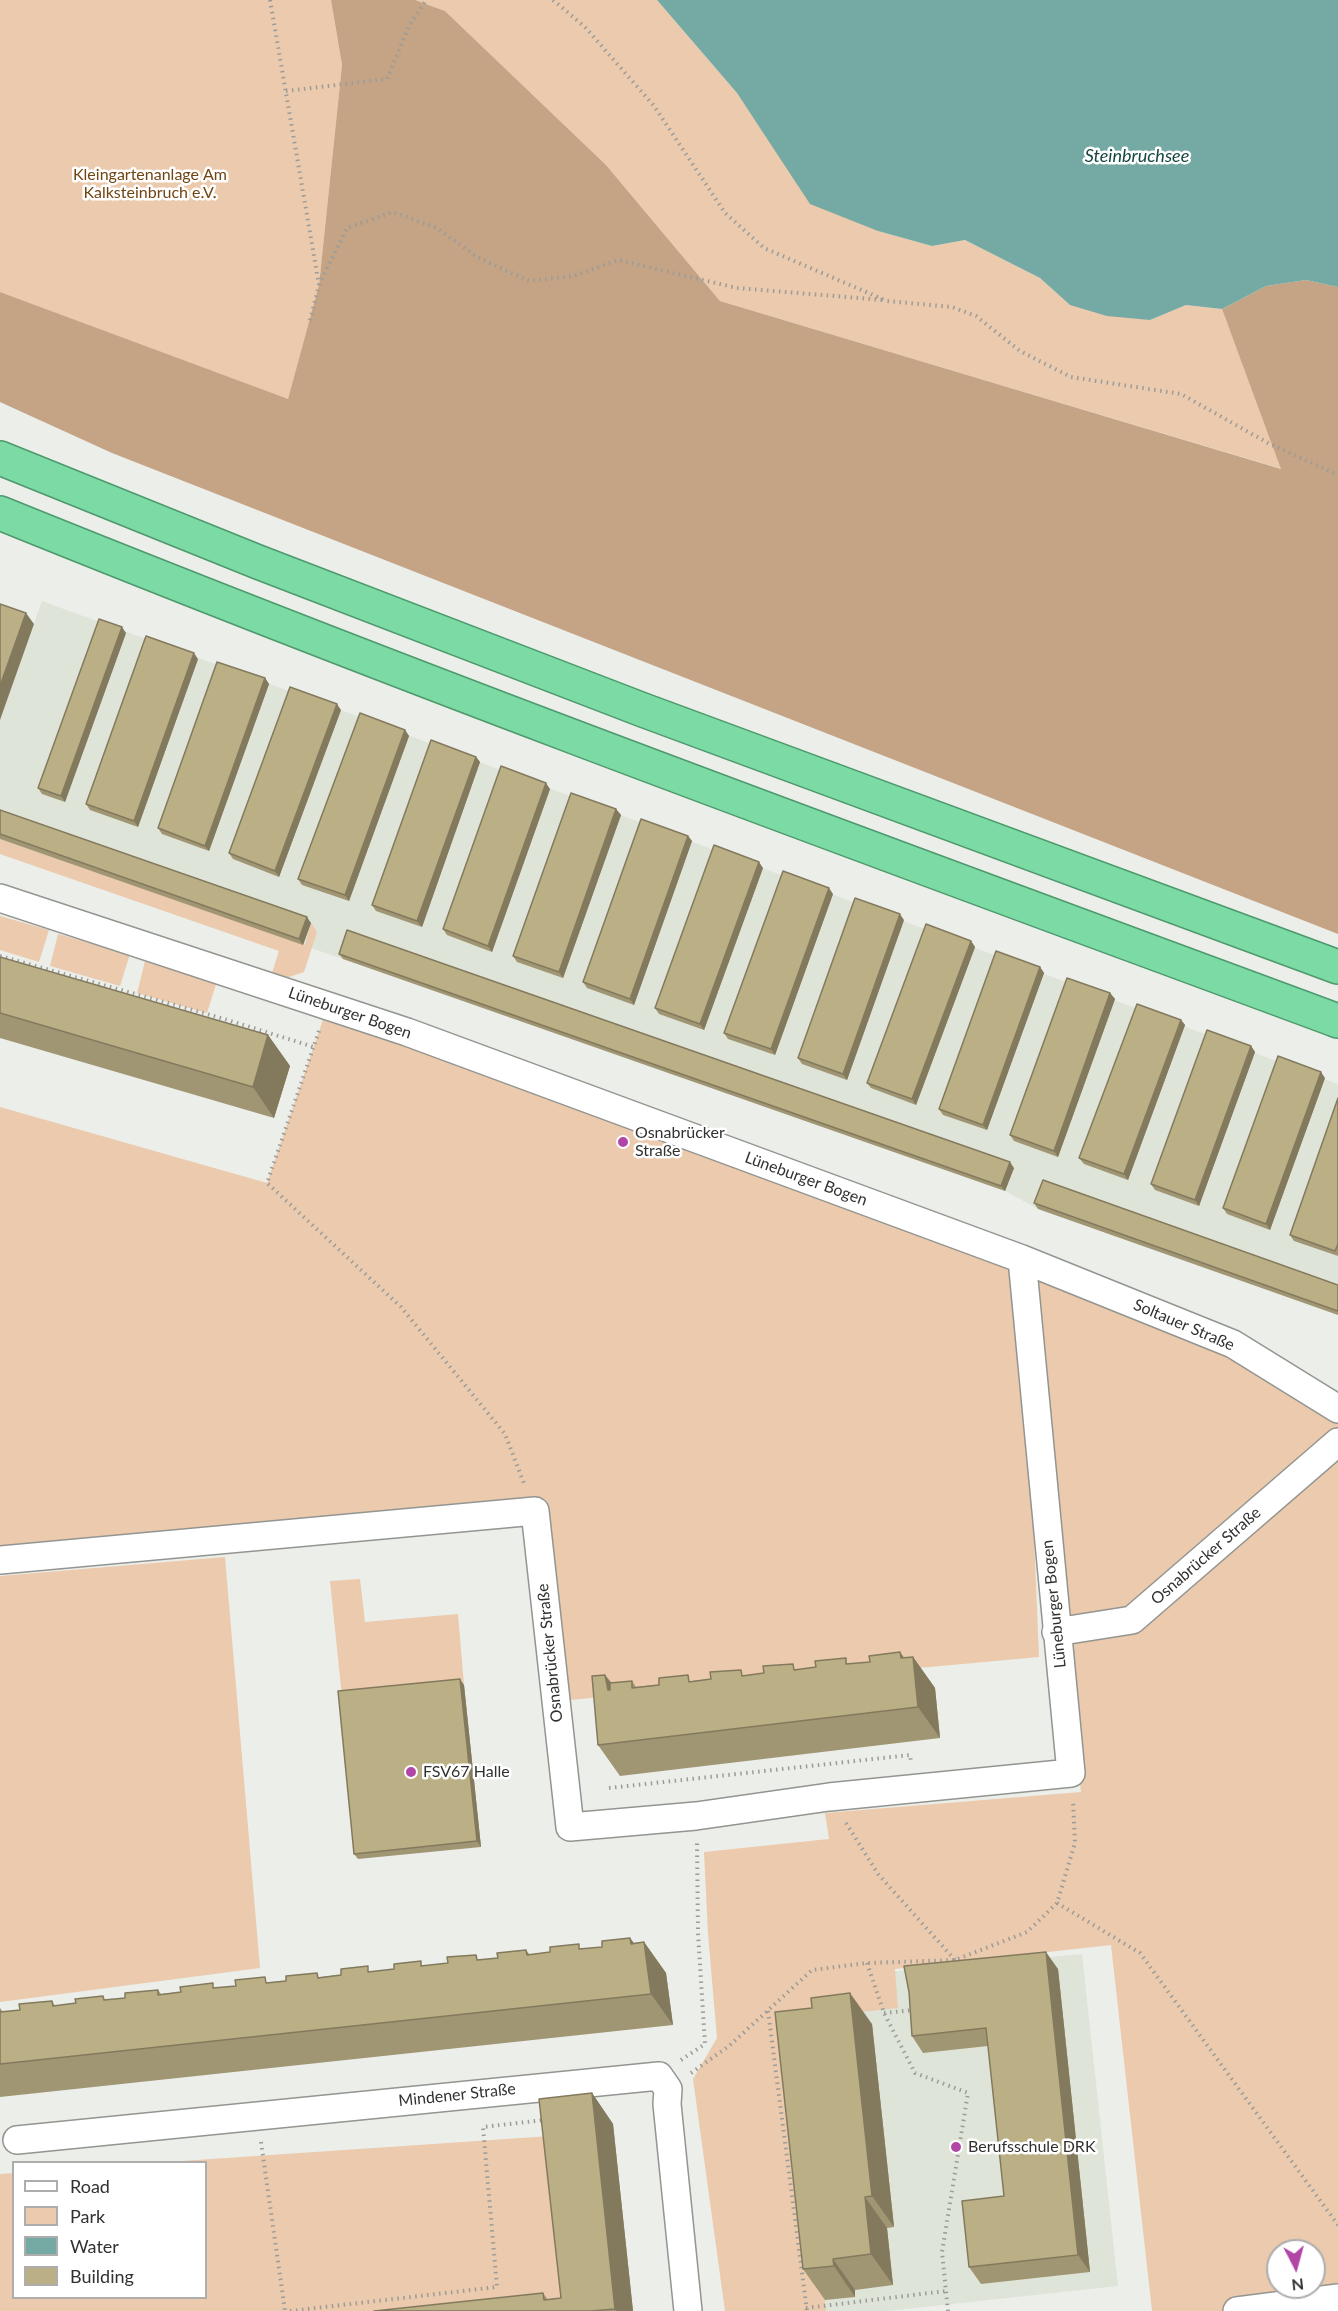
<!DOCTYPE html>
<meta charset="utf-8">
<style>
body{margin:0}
#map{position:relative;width:1338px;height:2311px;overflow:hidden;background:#eceeea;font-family:Lato,sans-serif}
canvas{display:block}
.legend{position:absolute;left:12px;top:2161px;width:195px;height:138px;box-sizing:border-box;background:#fff;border:2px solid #adadac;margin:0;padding:8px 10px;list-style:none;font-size:18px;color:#313230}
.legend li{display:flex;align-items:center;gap:12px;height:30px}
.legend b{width:30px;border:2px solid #adadac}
.north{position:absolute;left:1266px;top:2239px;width:60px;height:60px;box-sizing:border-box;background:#fff;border:2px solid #adadac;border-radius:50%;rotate:174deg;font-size:16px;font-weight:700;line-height:24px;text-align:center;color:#313230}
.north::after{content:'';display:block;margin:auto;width:21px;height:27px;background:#b146a7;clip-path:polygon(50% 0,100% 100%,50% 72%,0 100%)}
</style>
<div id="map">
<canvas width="1338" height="2311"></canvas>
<ul class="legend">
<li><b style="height:8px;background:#fff"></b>Road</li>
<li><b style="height:16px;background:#ebcaad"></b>Park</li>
<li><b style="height:16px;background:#74aaa3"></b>Water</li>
<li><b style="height:16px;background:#bbaf86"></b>Building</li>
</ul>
<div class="north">N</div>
</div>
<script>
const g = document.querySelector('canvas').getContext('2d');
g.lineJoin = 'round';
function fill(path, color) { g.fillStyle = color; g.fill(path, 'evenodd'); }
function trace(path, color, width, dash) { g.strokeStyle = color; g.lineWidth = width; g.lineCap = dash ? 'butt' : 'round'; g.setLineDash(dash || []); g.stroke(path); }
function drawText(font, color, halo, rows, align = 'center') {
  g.font = font + ' Lato,sans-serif'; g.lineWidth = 5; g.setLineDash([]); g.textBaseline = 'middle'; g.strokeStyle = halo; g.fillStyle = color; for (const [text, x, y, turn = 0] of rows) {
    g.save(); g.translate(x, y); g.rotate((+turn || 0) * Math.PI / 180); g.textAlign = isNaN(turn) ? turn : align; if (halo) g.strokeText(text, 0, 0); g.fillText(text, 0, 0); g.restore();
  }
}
const built = new Path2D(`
 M42 601 341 710 1338 1084V1315L1038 1209 1005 1191 0 839V719Z
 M1082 1954 1118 2286 888 2311H826L793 2009 821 1978Z`);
const green = new Path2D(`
 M0 0H331L342 65 319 285 288 400 0 292Z
 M415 0H657L737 93 779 155 878 231 932 246 965 240 1040 278 1070 305 1150 320 1186 305 1222 309 1282 469 720 301 606 165 445 11Z
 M0 839 305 945 311 923 317 932 304 972 286 978 272 973 279 951 0 854Z
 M0 916 49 930 39 962 0 950Z
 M58 934 130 954 120 986 50 966Z
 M145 961 217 981 207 1013 137 993Z
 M328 1005 1233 1344 1338 1409V2298L1237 2311H1152L1111 1945 895 1969 898 2008 796 2019 826 2311H725L693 2079 717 2038 708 1934 704 1852 829 1839 825 1813 1081 1792 1023 1271 1039 1657 559 1701 535 1512 0 1560V1107L267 1183ZM1278 2251H1314V2287H1278Z
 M225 1557 260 1968 0 2002V1576Z
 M360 1579 365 1622 458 1614 464 1685 342 1697 330 1581Z
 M551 2136 568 2311H0V2174L13 2173 14 2298H206V2162H167Z`);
const forest = new Path2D(`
 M331 0H415L445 11 606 165 720 301 1281 469 1222 309 1266 286 1306 280 1338 287V934L112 453 0 402V292L288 399 319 285 342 65Z`);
const water = new Path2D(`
 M657 0H1338V287L1306 280 1266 286 1222 309 1186 305 1150 320 1107 316 1070 305 1040 278 965 240 932 246 878 231 810 204 737 93Z`);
const path = new Path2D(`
 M270 0 319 285 309 324
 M553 0 585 27 654 106 725 213 764 248 887 301 952 307 976 316 1020 351 1071 377 1181 394 1268 443 1338 475
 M286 91 387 79 409 26 426 0
 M319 285 347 228 393 212 437 228 477 257 529 281 573 276 618 260 737 288 883 300
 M0 956 221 1018 314 1047
 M319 1031 267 1183 401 1307 505 1434 525 1486
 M609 1788 910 1755 911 1762
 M846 1823 878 1874 955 1960
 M1057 1903 1140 1953 1338 2225
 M867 1963 884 2013 915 2073 968 2093 942 2252 948 2311
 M768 2011 807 2311
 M884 2013 914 2010
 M681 2060 705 2044 698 1933 697 1843
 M691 2073 729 2046 812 1970 867 1963 955 1960 1027 1932 1057 1903 1075 1843 1073 1800
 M261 2142 285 2311
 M806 2308 946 2291
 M290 2311 497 2287 483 2127 544 2120`);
const minor = new Path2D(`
 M0 898 407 1032 1022 1259 1233 1344 1338 1409
 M0 1560 535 1511 570 1827 696 1816 829 1797 1071 1773 1022 1259
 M1056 1632 1132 1620 1338 1442
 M17 2140 659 2076 668 2089 667 2104 688 2311
 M1237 2311 1338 2298`);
const trunk = new Path2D(`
 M0 458 258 562 643 710 1338 967
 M0 513C442 692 890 855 1338 1021`);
const wall = new Path2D(`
 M126 633 65 802 42 794 38 788Z
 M198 659 138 827 90 810 86 804Z
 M265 678 269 684 209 851 162 834 158 828Z
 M341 710 279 877 233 859 229 853Z
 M405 730 409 736 349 901 302 885 298 879Z
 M476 757 480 762 422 927 376 911 372 905Z
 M550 789 492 952 447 935 443 929Z
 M616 809 621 815 563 978 517 962 513 956Z
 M0 810 311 923 303 945 0 839Z
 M688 836 692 841 634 1005 587 988 583 982Z
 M763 868 704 1030 659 1014 655 1008Z
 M833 894 775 1055 728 1039 724 1033Z
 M904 920 847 1080 802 1064 798 1058Z
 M971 941 975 947 916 1105 871 1088 867 1083Z
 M339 954 1014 1168 1005 1191 343 959Z
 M0 957 268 1035 290 1066 274 1118 0 1038Z
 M1040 967 1044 973 987 1130 943 1115 939 1109Z
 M1110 993 1115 999 1058 1157 1014 1141 1010 1135Z
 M1181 1020 1185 1025 1128 1180 1084 1164 1079 1158Z
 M1251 1046 1255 1052 1199 1206 1155 1190 1151 1184Z
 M1325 1078 1270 1230 1227 1214 1223 1208Z
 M1338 1098V1256L1294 1241 1290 1235Z
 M1034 1203 1338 1285V1315L1038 1209Z
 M900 1652 904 1658 913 1657 935 1688 940 1738 620 1776 598 1745 605 1675 612 1683 632 1681 636 1687 870 1662Z
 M464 1685 481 1847 358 1859 354 1854Z
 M630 1938 634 1943 644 1942 666 1973 673 2025 0 2097V2008L3 2012 20 2010 52 2001 55 2006 125 1998 158 1990 161 1994 498 1958 526 1950 530 1955 602 1947Z
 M1058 1969 1090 2272 981 2284 969 2267 1004 2196 988 2046 923 2053 912 2036Z
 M872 2024 894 2227 887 2228 893 2285 855 2290V2297L825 2300 803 2269Z
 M592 2093 613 2124 633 2311H374L543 2293 548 2300 561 2298Z`);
const shadedWall = new Path2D(`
 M26 613 34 624 0 720V686Z
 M122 627 126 633 65 802 61 796Z
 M194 653 198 659 138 827 134 821Z
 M265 678 269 684 209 851 205 846Z
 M337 704 341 710 279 877 275 871Z
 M405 730 409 736 349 901 345 895Z
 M476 757 480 762 422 927 417 921Z
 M546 783 550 789 492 952 488 946Z
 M616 809 621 815 563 978 559 972Z
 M688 836 692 841 634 1005 630 999Z
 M759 862 763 868 704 1030 700 1024Z
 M829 888 833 894 775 1055 771 1049Z
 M900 914 904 920 847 1080 843 1074Z
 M307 917 311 923 303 945 299 939Z
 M971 941 975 947 916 1105 912 1099Z
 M1040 967 1044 973 987 1130 983 1125Z
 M1110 993 1115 999 1058 1157 1054 1151Z
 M1181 1020 1185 1025 1128 1180 1124 1174Z
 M268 1035 290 1066 274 1118 253 1087Z
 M1251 1046 1255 1052 1199 1206 1195 1200Z
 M1321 1072 1325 1078 1270 1230 1266 1224Z
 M1010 1162 1014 1168 1005 1191 1001 1186Z
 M900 1652 915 1674 913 1657 935 1688 940 1738 918 1707 901 1658Z
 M605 1675 627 1706 608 1690Z
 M460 1679 464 1685 481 1847 477 1841Z
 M630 1938 647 1962 644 1942 666 1973 673 2025 651 1994 631 1944Z
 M1046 1952 1058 1969 1090 2272 1078 2255Z
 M850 1993 872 2024 894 2227 872 2196Z
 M592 2093 613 2124 633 2311H616L615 2309Z
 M865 2197 887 2228 893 2285 871 2254Z
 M833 2259 855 2290V2297L834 2266Z`);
const building = new Path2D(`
 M0 604 26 613 0 686Z
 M99 619 122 627 61 796 38 788Z
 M146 636 194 653 134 821 86 804Z
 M217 662 265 678 205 846 158 828Z
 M290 687 337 704 275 871 229 853Z
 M360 713 405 730 345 895 298 879Z
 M431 740 476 757 417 921 372 905Z
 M501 766 546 783 488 946 443 929Z
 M571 793 616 809 559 972 513 956Z
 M0 810 307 917 299 939 0 834Z
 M641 819 688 836 630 999 583 982Z
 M714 845 759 862 700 1024 655 1008Z
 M783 871 829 888 771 1049 724 1033Z
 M855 898 900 914 843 1074 798 1058Z
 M926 924 971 941 912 1099 867 1083Z
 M347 930 1010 1162 1001 1186 339 954Z
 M996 951 1040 967 983 1125 939 1109Z
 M0 957 268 1035 253 1087 0 1013Z
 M1067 978 1110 993 1054 1151 1010 1135Z
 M1137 1004 1181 1020 1124 1174 1079 1158Z
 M1207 1030 1251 1046 1195 1200 1151 1184Z
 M1278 1056 1321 1072 1266 1224 1223 1208Z
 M1338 1098V1244L1335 1251 1290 1235Z
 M1043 1180 1338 1285V1311L1034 1203Z
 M900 1652 901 1658 913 1657 918 1707 598 1745 592 1676 605 1675 608 1690H610V1683L632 1681V1688L659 1685V1678L688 1675 689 1682 711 1679 710 1672 741 1670 742 1676 764 1673 763 1666 793 1664 794 1670 816 1667 815 1661 846 1658V1664L870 1662 869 1656Z
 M460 1679 477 1841 354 1854 338 1691Z
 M630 1938 631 1944 644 1942 651 1994 0 2064V2012L20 2010 19 2004 52 2001 53 2006 76 2003 75 1999 103 1996 104 2000 125 1998V1993L158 1990V1995L181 1992 180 1987 213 1983V1988L236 1986 235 1980 265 1977 266 1983 286 1981V1976L317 1973 318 1978 341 1975V1969L368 1966V1972L394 1969V1964L421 1961V1966L448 1963 447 1957 476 1955 477 1960 498 1958 497 1953 526 1950 527 1955 550 1952V1947L579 1944V1949L602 1947V1941Z
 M1046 1952 1078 2255 969 2267 962 2201 1004 2196 986 2028 912 2036 909 1992 904 1966Z
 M850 1993 872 2196 865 2197 871 2254 833 2259 834 2266 803 2269 775 2012 812 2008 811 1998Z
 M592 2093 615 2309 591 2311H374L543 2293 544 2300 561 2298 539 2099Z`);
const markers = [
 [623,1142,6,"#b146a7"],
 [411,1772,6,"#b146a7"],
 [956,2147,6,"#b146a7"]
];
const parkNames = [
 ["Kleingartenanlage Am",150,175],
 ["Kalksteinbruch e.V.",150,193]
];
const streetNames = [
 ["Lüneburger Bogen",350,1013,19],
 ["Lüneburger Bogen",806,1179,20],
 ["Soltauer Straße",1184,1325,23],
 ["Osnabrücker Straße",1206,1556,-41],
 ["Lüneburger Bogen",1054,1604,-96],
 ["Osnabrücker Straße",550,1653,-96],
 ["Mindener Straße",457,2095,-6]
];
const poiNames = [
 ["Osnabrücker",635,1133],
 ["Straße",635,1151],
 ["FSV67 Halle",423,1772],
 ["Berufsschule DRK",968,2147]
];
const waterNames = [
 ["Steinbruchsee",1137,156]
];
fill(built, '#dfe4d9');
fill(green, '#ebcaad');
fill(forest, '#c5a385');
fill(water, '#74aaa3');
trace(minor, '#939591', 30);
trace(trunk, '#4d996c', 36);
trace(path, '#9b9c99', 4, [1.5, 4.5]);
trace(minor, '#fff', 27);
trace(trunk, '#7cdaa4', 33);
fill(wall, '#a19673');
fill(shadedWall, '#837a5e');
fill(building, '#bbaf86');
trace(building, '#837a5e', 1.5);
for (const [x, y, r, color] of markers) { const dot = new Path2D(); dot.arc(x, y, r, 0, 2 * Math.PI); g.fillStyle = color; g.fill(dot); trace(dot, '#fff', 2); }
drawText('16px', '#714412', '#fff', parkNames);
drawText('16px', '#313230', '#fff', streetNames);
drawText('16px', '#313230', '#fff', poiNames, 'left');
drawText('italic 18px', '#144641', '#fff', waterNames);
</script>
